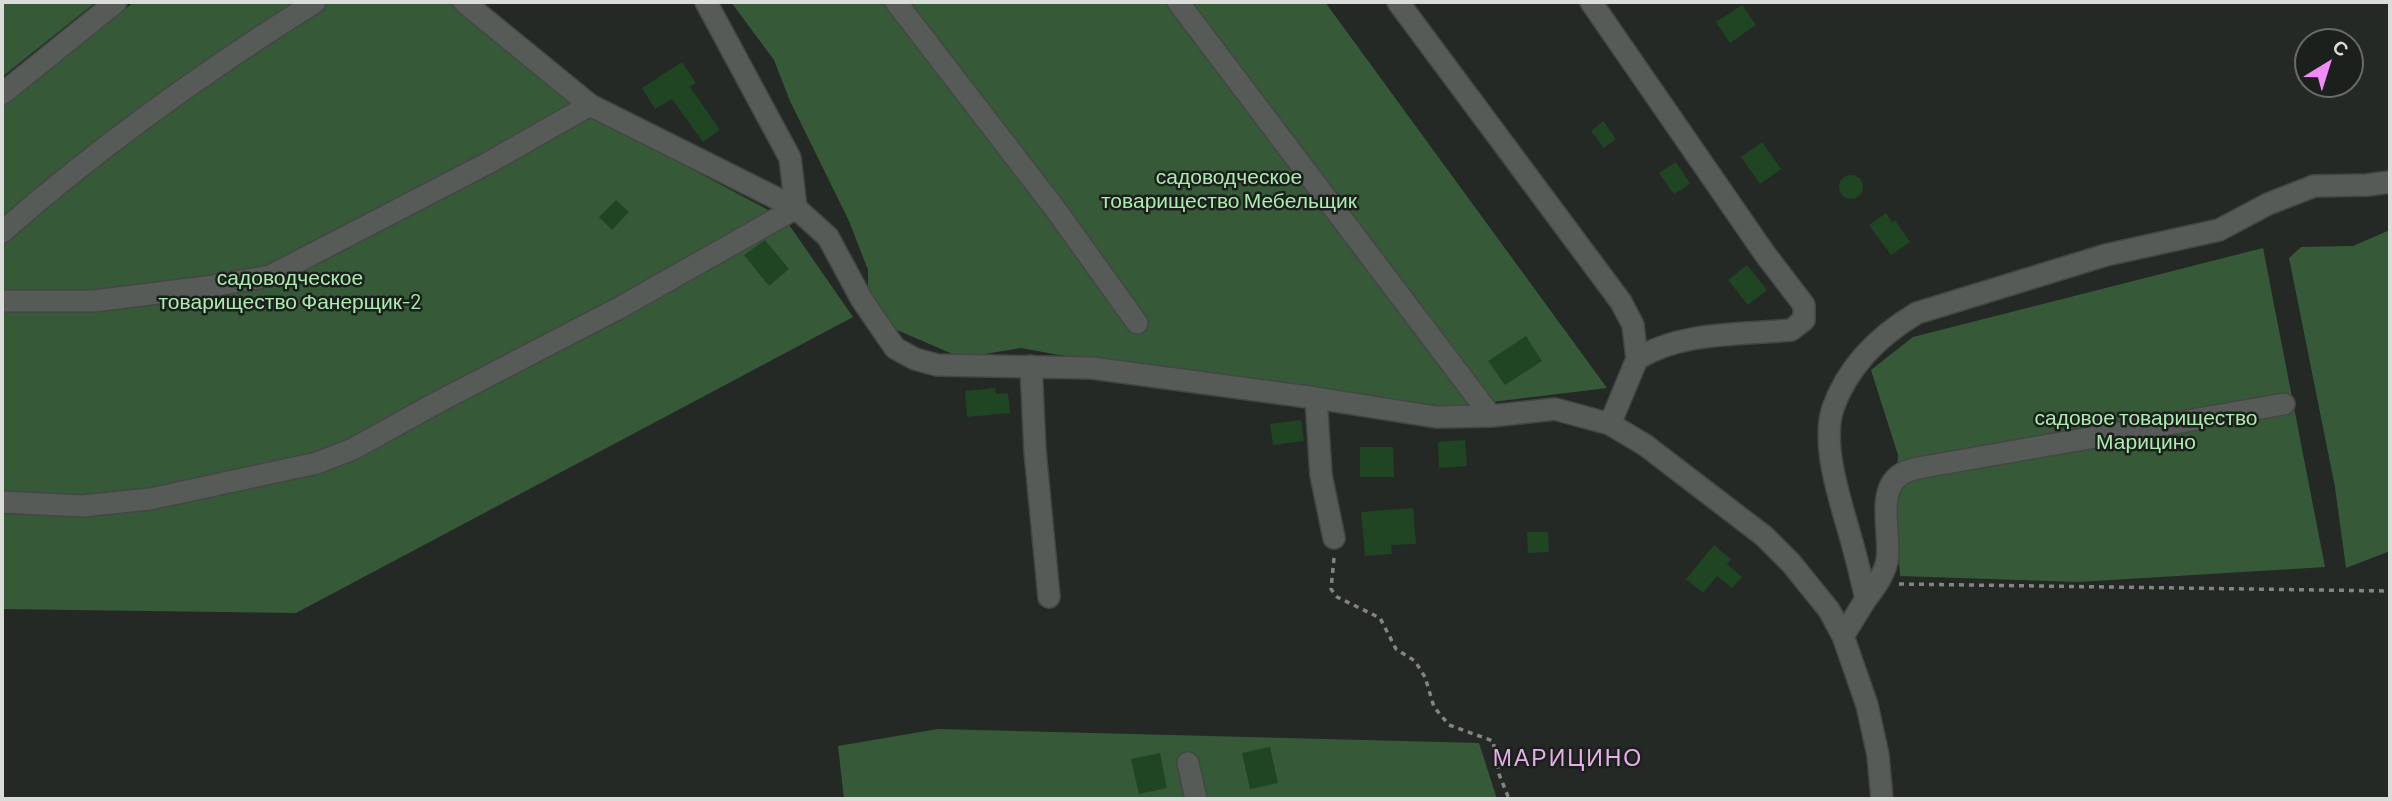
<!DOCTYPE html>
<meta charset="utf-8">
<style>
body{margin:0}
#map{position:relative;width:2392px;height:801px;overflow:hidden;background:#252925;font-family:Barlow,sans-serif}
canvas{display:block}
.frame{position:absolute;inset:0;border:4px solid #dadcda;pointer-events:none}
.north{position:absolute;left:2294px;top:28px;width:70px;height:70px;box-sizing:border-box;background:#1c201c;border:2px solid #686b68;border-radius:50%;rotate:38deg;font-size:19px;font-weight:700;line-height:28px;text-align:center;color:#dadcda}
.north::after{content:'';display:block;margin:auto;width:24px;height:32px;background:#f18bf5;clip-path:polygon(50% 0,100% 100%,50% 72%,0 100%)}
</style>
<div id="map">
<canvas width="2392" height="801"></canvas>
<div class="frame"></div>
<div class="north">С</div>
</div>
<script>
const g = document.querySelector('canvas').getContext('2d');
g.lineJoin = 'round';
function fill(path, color) { g.fillStyle = color; g.fill(path, 'evenodd'); }
function trace(path, color, width, dash) { g.strokeStyle = color; g.lineWidth = width; g.lineCap = dash ? 'butt' : 'round'; g.setLineDash(dash || []); g.stroke(path); }
function drawText(font, color, halo, rows, align = 'center') {
  g.font = font + ' Barlow,sans-serif'; g.lineWidth = 5; g.setLineDash([]); g.textBaseline = 'middle'; g.strokeStyle = halo; g.fillStyle = color; for (const [text, x, y, turn = 0] of rows) {
    g.save(); g.translate(x, y); g.rotate((+turn || 0) * Math.PI / 180); g.textAlign = isNaN(turn) ? turn : align; if (halo) g.strokeText(text, 0, 0); g.fillText(text, 0, 0); g.restore();
  }
}
const green = new Path2D(`
 M2 2H96L2 77Z
 M134 2H462L602 121 785 219 853 317 296 613 2 609V107Z
 M731 2H1325L1607 388 1451 407 1059 355 1021 348 973 356 955 355 890 327 868 292V270L849 221 790 101 774 60Z
 M2390 230V551L2346 568 2335 487 2289 258 2301 247 2353 246Z
 M2263 248 2325 567 2078 582 1900 576 1895 505 1898 455 1871 370 1913 337Z
 M938 729 1479 743 1497 799H844L838 746Z`);
const building = new Path2D(`
 M1742 5 1756 25 1730 43 1716 22Z
 M682 62 696 83 690 87 720 130 703 142 672 99 655 109 642 88Z
 M1603 121 1616 139 1604 148 1591 131Z
 M1762 142 1781 169 1760 184 1741 157Z
 M1676 162 1690 184 1674 194 1659 173Z
 M1839 187a12 12 0 1 1 24 0a12 12 0 1 1-24 0Z
 M616 200 629 212 612 230 599 217Z
 M1886 213 1892 222 1895 220 1910 242 1891 255 1869 225Z
 M765 240 789 269 769 286 744 255Z
 M1747 265 1767 290 1748 305 1728 280Z
 M1526 336 1542 361 1505 385 1488 361Z
 M995 388 996 394 1008 393 1010 413 967 417 965 391Z
 M1301 420 1304 441 1273 445 1270 424Z
 M1465 440 1467 466 1439 468 1438 442Z
 M1360 447H1393L1394 477H1360Z
 M1413 508 1416 544 1391 545 1392 554 1365 556 1361 512Z
 M1527 532H1548L1549 552 1528 553Z
 M1714 545 1731 559 1727 564 1742 577 1732 588 1717 576 1703 593 1686 579Z
 M1270 747 1278 783 1250 789 1242 753Z
 M1160 753 1167 788 1139 794 1131 759Z`);
const path = new Path2D(`
 M1334 558 1331 589 1337 597 1380 618 1396 649 1415 661 1425 677 1434 707 1449 725 1493 741 1499 774 1509 799
 M1899 584 2390 591`);
const minor = new Path2D(`
 M464 2 590 105 796 208 828 237 862 300 895 348 915 359 937 365 1092 368 1316 398 1436 417 1491 416 1555 409 1610 424 1645 445 1764 536 1791 563 1829 610 1843 636 1867 705 1878 755 1882 799
 M896 2 1056 210 1137 323
 M1178 2 1491 416
 M1398 2 1621 302 1633 325 1637 359 1610 424
 M1591 2 1765 254 1804 305V320L1791 330C1740 335 1682 331 1637 359
 M2 94 116 2
 M2 232C100 146 205 71 315 2
 M2 301H94L206 287 270 276 488 163 590 105
 M1031 366 1035 451 1049 597
 M1316 398 1321 475 1334 538
 M2 502 82 506 150 499 317 463 353 449 438 402 621 307 796 208 790 158 706 2
 M1866 599C1875 587 1884 575 1887 561 1892 535 1874 489 1903 473 1912 468 1925 467 1935 465L2284 404
 M1843 636 1866 599C1862 581 1858 564 1853 546 1843 508 1820 447 1833 408 1848 366 1880 335 1917 313L2106 255 2219 230 2268 204 2314 186 2367 185 2390 182
 M1188 763 1196 799`);
const parkNames = [
 ["садоводческое",1229,177],
 ["товарищество Мебельщик",1229,201],
 ["садоводческое",290,278],
 ["товарищество Фанерщик-2",290,302],
 ["садовое товарищество",2146,418],
 ["Марицино",2146,442]
];
const neighbourhoodNames = [
 ["МАРИЦИНО",1568,758]
];
fill(green, '#365a38');
fill(building, '#1f4522');
trace(minor, '#434743', 24);
trace(path, '#828582', 3.5, [5, 5]);
trace(minor, '#575b57', 21);
drawText('21px', '#acebaf', '#1c201c', parkNames);
g.letterSpacing = '2px';
drawText('23px', '#e7afe9', '#1c201c', neighbourhoodNames);
g.letterSpacing = '0px';
</script>
